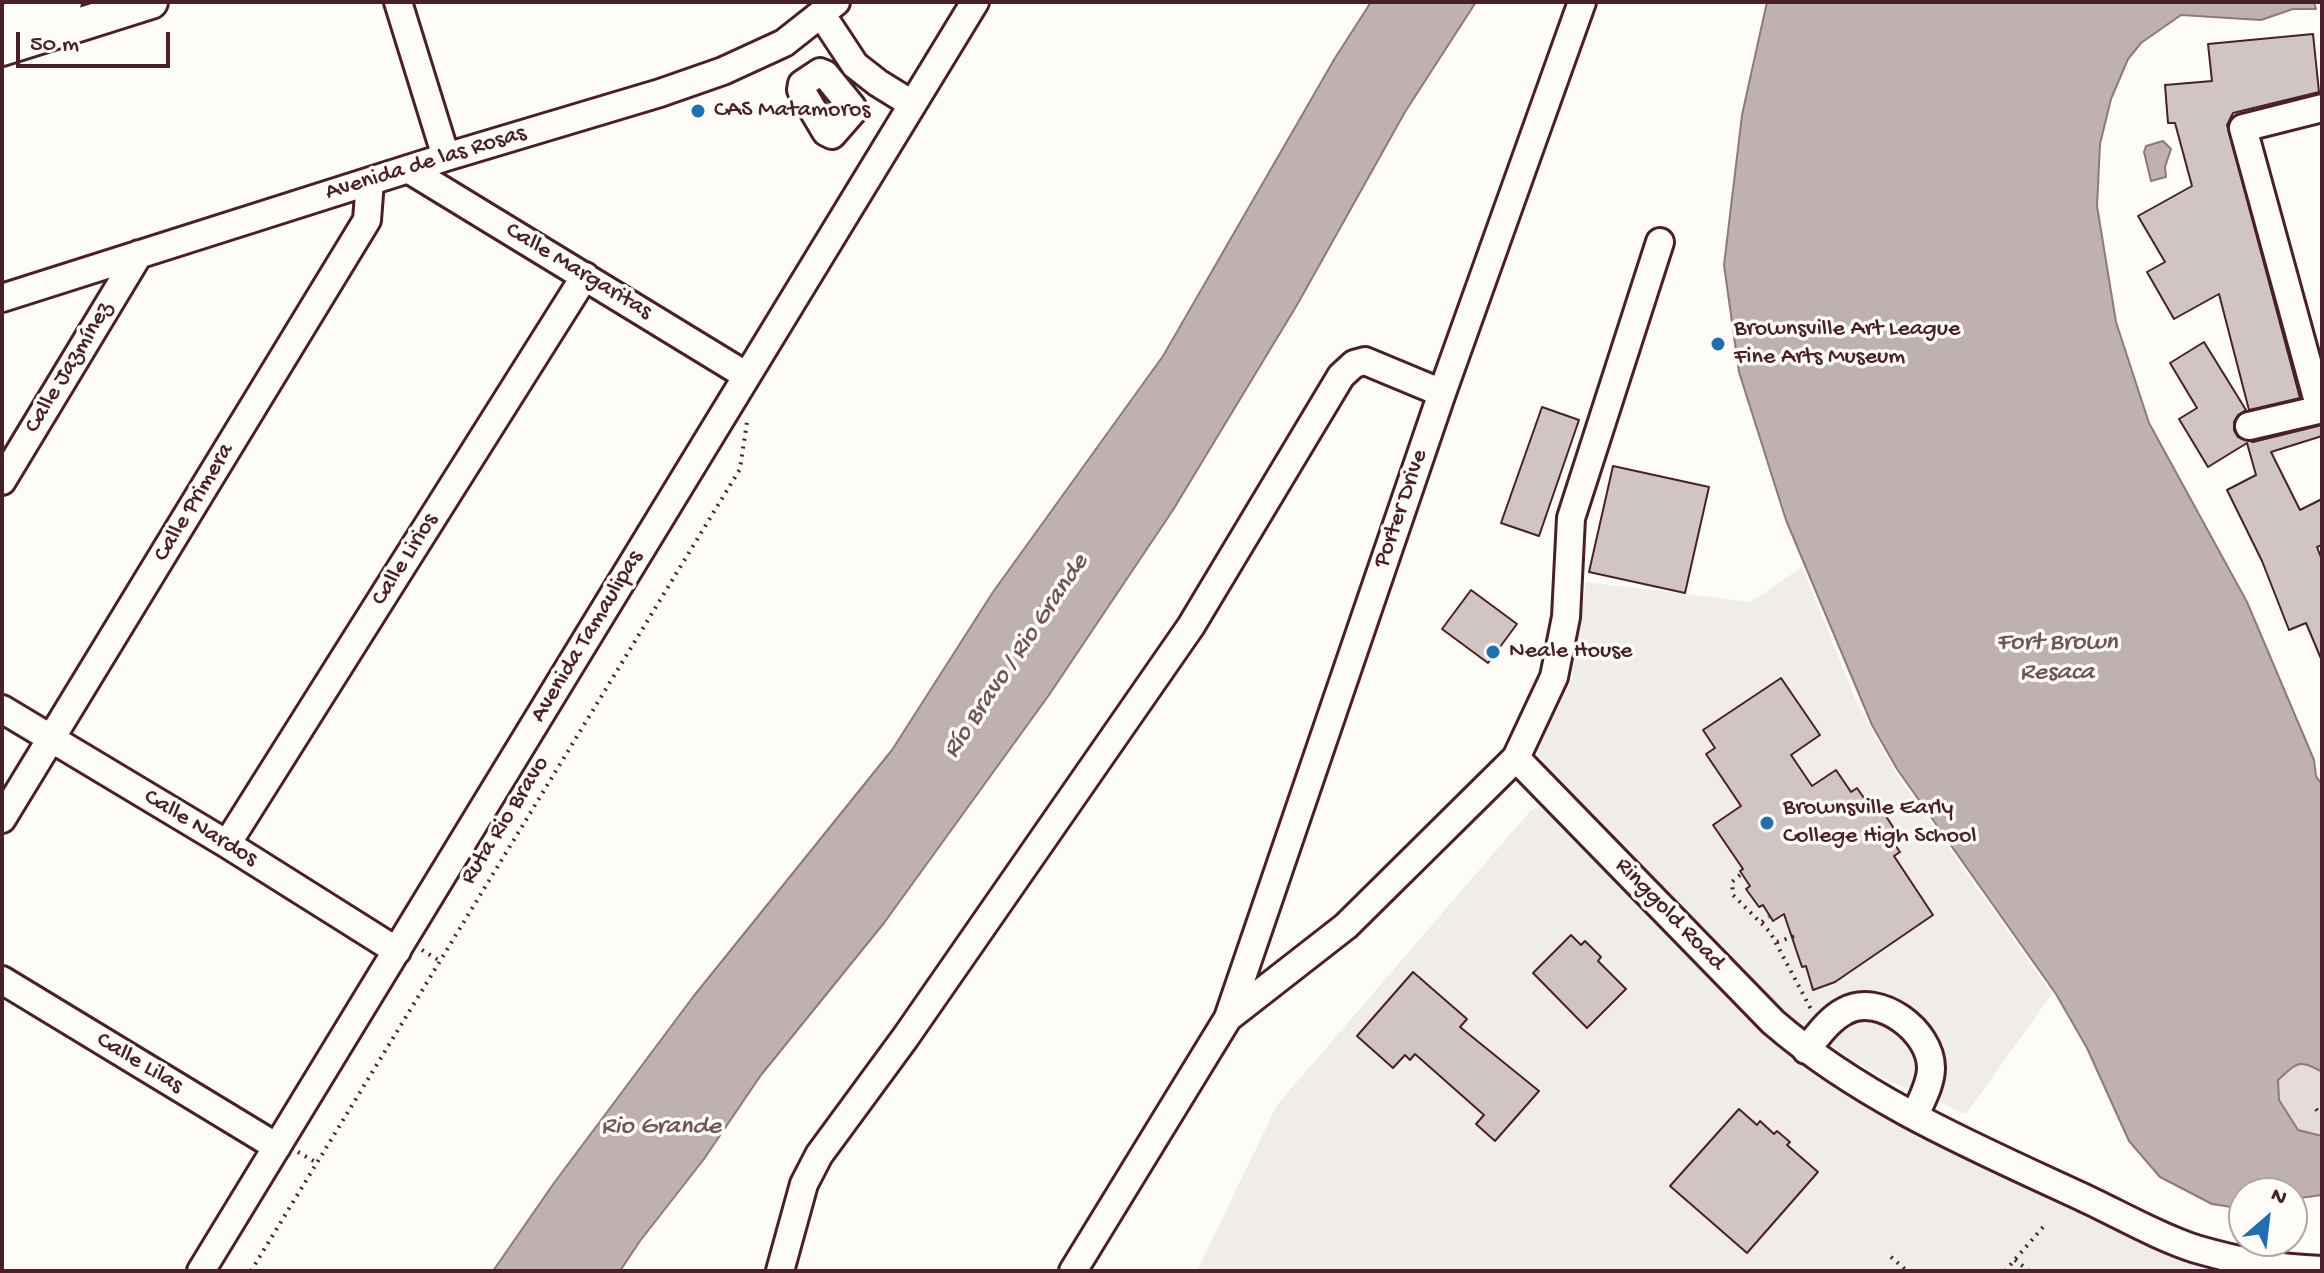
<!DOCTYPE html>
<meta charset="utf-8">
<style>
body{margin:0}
#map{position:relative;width:2324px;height:1273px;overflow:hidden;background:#fdfcf7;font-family:"Gochi Hand",sans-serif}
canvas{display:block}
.frame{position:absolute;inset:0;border:4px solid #4a1f2b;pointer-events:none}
.north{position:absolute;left:2228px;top:1177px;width:80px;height:80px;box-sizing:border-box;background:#fdfcf7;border:2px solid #b5a4a5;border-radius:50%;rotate:28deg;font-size:22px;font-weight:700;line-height:32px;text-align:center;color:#4a1f2b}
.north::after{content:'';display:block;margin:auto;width:28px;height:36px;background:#1f6fb2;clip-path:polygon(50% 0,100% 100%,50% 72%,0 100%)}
.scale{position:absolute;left:16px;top:32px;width:154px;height:36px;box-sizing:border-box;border:4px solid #4a1f2b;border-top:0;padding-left:10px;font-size:24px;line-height:28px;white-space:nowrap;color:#4a1f2b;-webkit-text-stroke:6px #fdfcf7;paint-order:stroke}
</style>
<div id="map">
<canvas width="2324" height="1273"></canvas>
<div class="frame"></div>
<div class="north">N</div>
<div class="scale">50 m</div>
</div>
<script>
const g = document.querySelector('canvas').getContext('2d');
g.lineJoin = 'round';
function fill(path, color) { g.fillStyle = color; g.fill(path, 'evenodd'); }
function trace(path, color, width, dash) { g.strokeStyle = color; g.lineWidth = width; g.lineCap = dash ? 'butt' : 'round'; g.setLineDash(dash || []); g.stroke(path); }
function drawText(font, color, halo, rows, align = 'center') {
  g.font = font + ' "Gochi Hand",sans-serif'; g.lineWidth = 7; g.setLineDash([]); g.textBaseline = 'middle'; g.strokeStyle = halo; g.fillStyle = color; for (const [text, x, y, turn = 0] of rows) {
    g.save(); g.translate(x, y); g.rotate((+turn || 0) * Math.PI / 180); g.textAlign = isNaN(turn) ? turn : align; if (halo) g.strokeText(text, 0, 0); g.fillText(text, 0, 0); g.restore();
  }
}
const built = new Path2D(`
 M1802 567 1857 703 1897 775 2052 994 1966 1114 1887 1080 1850 1059 1792 1018 1765 994 1544 763 1537 752 1540 741 1572 680 1586 582 1751 602Z
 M1542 806 1548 808 1723 989 1838 1090 1957 1149 2240 1271H1197L1277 1105 1531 810Z`);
const green = new Path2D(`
 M2306 1062 2322 1072V1136L2298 1130 2279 1100 2278 1079 2299 1063Z`);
const water = new Path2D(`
 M1371 2H1476L1405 112 1297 305 1173 510 1049 695 884 923 761 1075 704 1159 640 1241 620 1271H493L554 1183 693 997 892 750 993 592 1163 356 1335 58Z
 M1767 2H2314L2316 9H2293L2261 20 2181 15 2141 43 2128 59 2111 99 2100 144 2097 206 2116 322 2149 423 2247 602 2314 760 2316 776 2322 785V1072C2299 1058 2297 1063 2278 1080L2279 1100 2298 1130 2322 1136V1195L2292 1199V1193H2244V1209L2212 1204 2160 1177 2129 1141 2087 1048 2056 994 1897 769 1872 725 1786 520 1739 372 1724 265 1742 115Z
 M2163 141 2171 149 2165 167 2166 177 2151 181 2144 152 2146 146Z`);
const building = new Path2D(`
 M2313 34 2319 92 2233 113 2227 125 2300 398 2249 410 2219 294 2174 319 2147 272 2165 262 2138 216 2192 186 2175 123H2168L2165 85 2212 81 2208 44Z
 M2204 342 2246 410 2238 415 2234 422V430L2238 437 2253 442 2322 425V436L2271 452 2300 510 2322 499V545L2317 547 2322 560V661L2306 623 2289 630 2262 561 2227 490 2256 475 2247 443 2208 467 2179 419 2197 408 2170 363Z
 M1542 407 1579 420 1539 536 1501 523Z
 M1613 466 1709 487 1685 593 1589 572Z
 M1471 590 1517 624 1488 663 1442 629Z
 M1781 678 1820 735 1791 755 1812 786 1836 770 1851 792 1857 788 1864 798 1876 801 1895 830 1893 842 1900 852 1894 856 1933 915 1835 982 1813 990 1806 966 1802 967 1784 914 1773 921 1763 905 1759 907 1746 889 1750 886 1740 871 1743 869 1713 825 1741 806 1706 754 1715 748 1703 730Z
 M1571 935 1581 945 1585 941 1601 957 1598 961 1626 989 1587 1028 1533 973Z
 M1413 972 1467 1019 1460 1027 1539 1091 1495 1141 1476 1124 1484 1115 1415 1054 1410 1060 1405 1055 1393 1068 1357 1036Z
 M1739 1109 1757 1125 1760 1121 1774 1134 1777 1131 1790 1142 1787 1145 1818 1172 1747 1253 1670 1186Z`);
const path = new Path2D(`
 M1740 875 1732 882 1733 895 1770 932 1812 1011
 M1762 922 1769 917
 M1777 942 1795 936
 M422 950 440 961
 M2316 1109 2322 1116
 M298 1152 317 1163
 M1891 1257 1907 1271
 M2015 1260 2029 1271
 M251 1271 740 469 747 422
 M2005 1271 2044 1226`);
const minor = new Path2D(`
 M398 2 446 157
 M822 15 855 65 878 83 912 104
 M820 72 825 74 852 107 853 111 832 135 826 132 801 90 802 84Z
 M408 169 747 376
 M1660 242 1571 518 1566 617 1554 677 1516 758 1773 1022C1862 1099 1974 1147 2080 1196 2117 1213 2158 1237 2196 1249 2241 1262 2275 1268 2322 1270
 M2 298 446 157 660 93 723 71 784 43 836 2
 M2320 409 2243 128 2322 108
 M2249 426 2322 409
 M2 481 139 254
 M2 709 227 844 397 951
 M2 819 367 220 370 181
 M227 844 585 276
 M2 980 277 1147
 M1228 1018 1442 393 1582 2
 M1806 1050C1817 1037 1829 1019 1845 1011 1879 992 1931 1031 1931 1068 1931 1084 1921 1101 1915 1115
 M201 1271 975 2
 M780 1271 804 1184 819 1155 905 1038 1191 626 1341 376 1354 364 1365 361 1442 393
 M1073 1271 1228 1018 1346 926 1516 758`);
const major = new Path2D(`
 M2 22 65 2
 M2 49 151 2`);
const markers = [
 [698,111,8,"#1f6fb2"],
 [1718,344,8,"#1f6fb2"],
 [1493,652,8,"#1f6fb2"],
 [1767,823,8,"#1f6fb2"]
];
const poiNames = [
 ["CAS Matamoros",714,111],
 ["Brownsville Art League",1734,330],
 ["Fine Arts Museum",1734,358],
 ["Neale House",1509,652],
 ["Brownsville Early",1783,809],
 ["College High School",1783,837]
];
const streetNames = [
 ["Avenida de las Rosas",426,164,-17],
 ["Calle Margaritas",578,272,31],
 ["Calle Jazmínez",70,368,-59],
 ["Calle Primera",195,503,-59],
 ["Porter Drive",1402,509,-71],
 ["Calle Lirios",406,560,-58],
 ["Avenida Tamaulipas",588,637,-59],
 ["Ruta Rio Bravo",506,821,-58],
 ["Calle Nardos",200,829,31],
 ["Ringgold Road",1669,915,46],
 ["Calle Lilas",139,1064,31]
];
const waterNames = [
 ["Fort Brown",2057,644],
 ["Resaca",2057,674],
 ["Río Bravo / Rio Grande",1017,657,-56],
 ["Rio Grande",661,1128]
];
fill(built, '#f0ece8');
fill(green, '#e3dcda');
fill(water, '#c0b1b1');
trace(water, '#91777b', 2);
fill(building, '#d0c5c4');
trace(building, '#4a1f2b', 2);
trace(minor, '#4a1f2b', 32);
trace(major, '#4a1f2b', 38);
trace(path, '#4a1f2b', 4, [2, 6]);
trace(minor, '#fdfcf7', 26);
trace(major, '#fdfcf7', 32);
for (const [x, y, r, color] of markers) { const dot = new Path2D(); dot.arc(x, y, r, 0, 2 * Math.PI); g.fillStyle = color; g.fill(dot); trace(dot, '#fdfcf7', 3); }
drawText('24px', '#4a1f2b', '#fdfcf7', poiNames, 'left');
drawText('24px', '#4a1f2b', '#fdfcf7', streetNames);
drawText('italic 26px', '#73525a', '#fdfcf7', waterNames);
</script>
